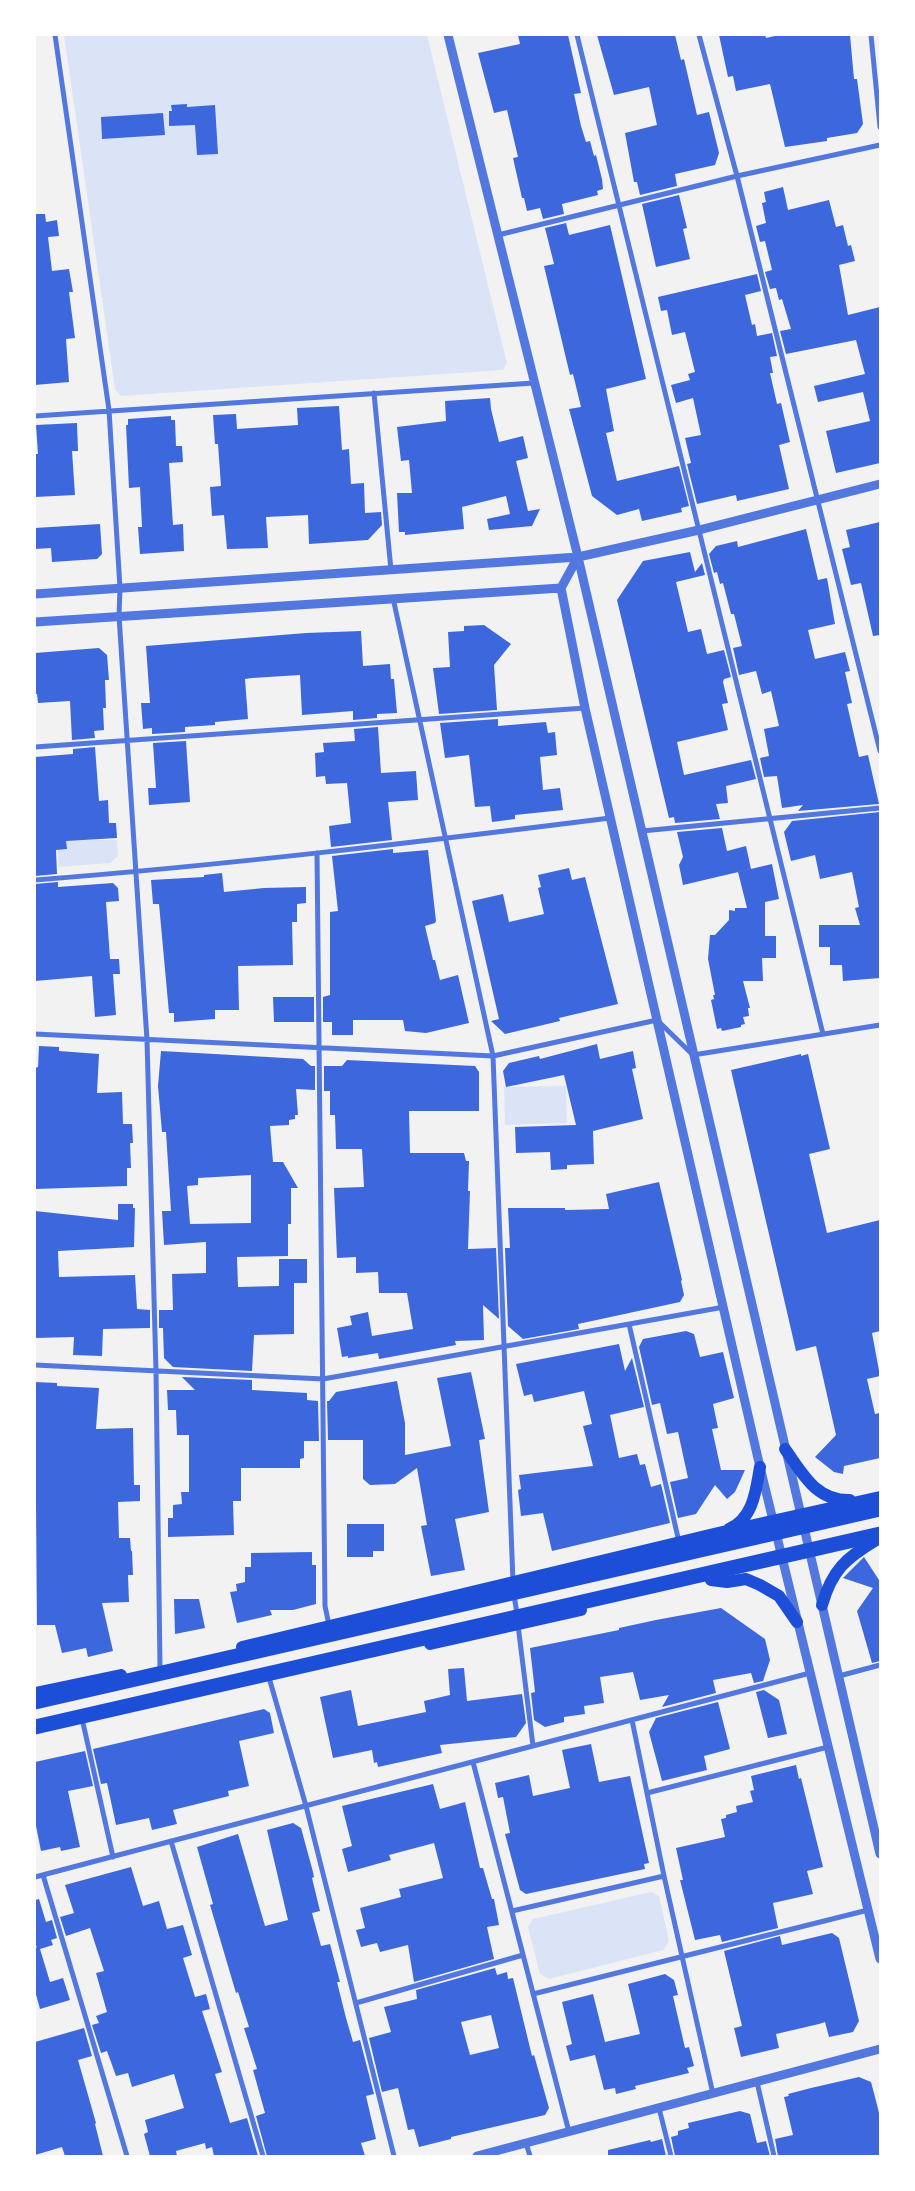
<!DOCTYPE html>
<style>
body{margin:0}
#map{position:relative;width:915px;height:2191px;overflow:hidden;background:#f2f2f2;font-family:Jost,sans-serif}
canvas{display:block}
.frame{position:absolute;inset:0;border:36px solid #fff;pointer-events:none}
</style>
<div id="map">
<canvas width="915" height="2191"></canvas>
<div class="frame"></div>
</div>
<script>
const g = document.querySelector('canvas').getContext('2d');
g.lineJoin = 'round';
function fill(path, color) { g.fillStyle = color; g.fill(path, 'evenodd'); }
function trace(path, color, width, dash) { g.strokeStyle = color; g.lineWidth = width; g.lineCap = dash ? 'butt' : 'round'; g.setLineDash(dash || []); g.stroke(path); }
const green = new Path2D(`
 M64 35H427L507 363 503 370 121 396 115 389Z
 M57 840H117L118 856 110 863 59 867Z
 M566 1086 567 1123 505 1125 504 1087Z
 M651 1892 659 1896 669 1941 663 1950 549 1979 540 1974 528 1927 533 1919Z`);
const building = new Path2D(`
 M518 35H568L581 93 574 94 581 126 586 142 590 141 594 156 596 155 602 179 603 189 597 191 598 195 562 204 564 214 543 219 540 208 527 211 524 198H522L513 158 518 157 507 110 494 113 478 53 520 44Z
 M597 35H675L681 60 684 59 697 115 709 112 719 153 715 165 675 174 677 186 640 195 637 182H634L625 133 657 125 649 87 614 95Z
 M719 35H765L766 38 779 35H850L854 79H857L863 124 857 133 827 138V141L785 147 770 84 736 91 733 76 728 77Z
 M187 104V107L215 105 218 154 197 155 195 125 169 126V111H172L171 105Z
 M163 113 165 135 102 139 101 117Z
 M783 187 788 210 829 200 836 227 843 225 848 246 851 245 855 261 839 265 848 315 880 307V463L836 473 826 431 870 421 863 392 818 402 814 386 865 374 856 340 786 354 780 331 791 329 782 299 779 300 776 288 770 289 765 272 772 270 765 241 760 242 756 226 766 223 762 203 766 202 764 192Z
 M679 195 687 228 683 229 690 259 656 267 642 204Z
 M35 214H45L46 222 57 220 59 236 48 237 52 271 69 269 73 292H69L75 338 66 339 69 382 35 385Z
 M566 223 569 235 610 225 646 379 606 389 614 431 606 433 617 481 679 466 689 506 681 508 682 512 642 521 639 509 617 515 592 496 569 409 581 407 573 374 570 375 544 266 554 264 545 228Z
 M757 274 761 291 745 295 752 325 755 324 757 336 772 333 777 356 770 357 773 373H770L777 404 781 403 790 442 779 445 789 489 737 501 736 495 697 504 687 464 691 463 685 438 701 435 693 398 676 403 671 385 690 380 688 374 695 372 685 332 672 335 667 310 661 311 658 297Z
 M490 398 491 409 499 442 523 436 528 458 516 461 528 511 540 509 532 526 489 530 487 519 510 514 506 496 462 507 464 529 405 535V532H399L397 493H412L409 460 401 461 397 427 446 421 445 401Z
 M339 406 342 450 349 449 351 484 364 483 365 513 381 512 382 525 368 540 309 544 308 515 266 517 268 548 227 549 224 515 212 516 210 487 221 486 218 444H215L213 415 236 414 237 429 298 425 297 408Z
 M171 416V420H175L176 446H182L183 462 169 463 173 525 183 524 184 551 140 554 138 527H142L140 487 129 488 126 425H128V419Z
 M77 423 78 451H72L75 495 35 497V454H38L36 425Z
 M880 522V635L873 636 861 583 851 585 842 549 850 547 846 530Z
 M100 524 102 554 97 559 52 562 51 548 35 549V528Z
 M806 529 818 580 827 578 835 624 808 630 815 659 845 652 850 671 845 672 852 703 847 704 859 757 868 755 879 804 798 811 803 805 782 808 777 776 764 777 760 758 769 756 764 729 779 726 771 691 762 694 756 671 739 675 733 648 742 646 734 614H731L723 583 720 584 717 572 714 573 709 554 716 546 737 541 738 547Z
 M690 552 695 572 702 563 705 575 676 582 688 632 701 629 707 654 724 650 731 677 724 679 723 682 728 703 722 704 728 730 677 742 684 775 751 760 756 779 726 786 728 803 716 804 720 819 675 823 674 817 669 818 617 600 643 561Z
 M484 625 511 644 494 665 497 710 439 714 433 668 450 667 448 632 464 631V626Z
 M361 631 363 666 390 664 391 679H394L397 713 377 714V718L353 720V711L302 715 300 675 252 678 245 679 248 719 215 722V725L185 727V732L152 734V728L143 729 141 703H150L146 646 306 633Z
 M99 648 107 655 109 680H105L106 708H103L104 730 94 731 95 738 72 740 70 701 38 703 37 694H35V653Z
 M498 719V726L546 722 548 733 555 732 557 755 540 757 543 790 560 788 563 810 515 815V819L492 822 490 806 475 807 469 755 445 758 440 723Z
 M378 727 381 773 416 771 418 800 388 802 392 840 331 847 329 826 351 823 347 783 326 784 325 776 316 777 315 753 324 752 323 743 355 741 354 729Z
 M186 741 190 802 149 805 148 788H156L153 743Z
 M95 747 99 801 108 800 109 823H116L117 838 66 841 67 849 56 850 57 874 35 876V757L73 754V749Z
 M880 812V978L843 981 842 965H830V947H819V925H860L855 908 859 907 852 872 820 879 815 855 791 861 784 832 792 821Z
 M722 828 727 851 746 846 751 869 683 885 679 865 683 857 677 832Z
 M393 849V853L428 850 436 921 435 923 425 926 433 960H435L440 980 458 975 469 1023 426 1033 405 1031 403 1020H353V1035H332V1022H323V997L330 995V912L338 911 332 856Z
 M772 864 779 899 765 902V936H776V958H762L763 981H743L750 1008H748L749 1016 743 1017 745 1024 741 1025V1027L722 1031 721 1028 717 1029 711 1000 714 999 713 995H715L708 959 710 935H715L729 920V910L735 911V908H747L738 872Z
 M569 868 572 880 585 877 618 1004 559 1018 560 1021 505 1034 491 1021 499 1019 472 901 503 894 509 922 544 914 538 888 541 887 538 875Z
 M222 873 224 892 264 888 306 887V903L297 904V922H292L293 965 238 966 239 1010H215V1019L174 1022V1013H169L159 904H153L151 880 204 877V875Z
 M58 882V887L113 883 118 888 119 901 106 902 110 959H119L120 974H113L116 1015 95 1017 92 976 35 981V884Z
 M273 997H314V1022H274Z
 M597 1044 600 1059 633 1051 636 1068 632 1069 643 1119 593 1131 594 1164 567 1165V1169L551 1170 550 1152 516 1153 515 1127 576 1125 564 1075 506 1087 503 1071 509 1063 539 1056 540 1059Z
 M39 1046 59 1047V1051L99 1054 97 1093 122 1092 123 1124H132L133 1143H130L131 1168H127V1186L35 1189V1068L38 1067Z
 M161 1051 303 1059 311 1066H315V1090L296 1089 298 1115H295V1119L289 1120V1125L270 1126 273 1162H283L298 1188H291V1224H288V1256L237 1257 238 1287 279 1286V1259H307V1283H294V1334L254 1335 252 1371 173 1367 164 1358 163 1328H159V1310H173L172 1274 206 1273V1242L164 1245 162 1211H171L166 1132H162L158 1086ZM251 1175V1223L190 1224 187 1186 198 1185V1178Z
 M801 1054V1056L808 1054 830 1149 809 1154 827 1233 880 1220V1331L872 1333 880 1376 867 1379 875 1414 880 1413V1458L844 1466 843 1474 834 1472 815 1457 836 1435 816 1346 796 1351 731 1070Z
 M347 1060 475 1066 479 1072V1111H409L410 1153H464L466 1161H469L468 1191H470L468 1249 496 1248 499 1319 483 1305 484 1340 455 1341 456 1345 379 1359 378 1353 348 1358V1356L342 1357 337 1328 352 1325 350 1316 368 1312 372 1336 413 1329 407 1293H379L378 1272 356 1273V1257L337 1258 334 1188 364 1187 362 1149H336L335 1115H330V1091H324V1066H342Z
 M659 1182 682 1280 681 1281 684 1295 680 1302 578 1324 579 1329 523 1339 508 1326 505 1248H510L508 1208H565V1210L609 1209 606 1194Z
 M118 1204H133V1208H135L134 1247 58 1251 59 1277 135 1275 137 1309 150 1310V1328L103 1329 102 1356 73 1355 74 1337 35 1338V1211L118 1220Z
 M686 1331 694 1334 700 1357 723 1352 734 1398 713 1404 718 1428 712 1429 721 1470H745L735 1492 727 1499 715 1485 696 1514 678 1518 670 1482 688 1478 678 1432 667 1434 660 1403 652 1405 639 1347 643 1339Z
 M619 1344 625 1371 632 1358 644 1407 610 1415 619 1458 637 1454 640 1465 645 1464 651 1487 661 1484 670 1523 552 1551 543 1513 521 1516 518 1490 521 1489 519 1475 593 1466 583 1426 592 1424 584 1391 534 1402 532 1394 524 1396 516 1364Z
 M471 1372 485 1439 479 1440 489 1512 455 1519 465 1570 431 1576 421 1526 427 1525 417 1468 395 1484 370 1485 363 1479V1440H328L327 1401H329L336 1392 397 1381 405 1423V1455L451 1446 437 1378Z
 M182 1377 252 1380V1390L307 1393V1400L318 1401 319 1441H304V1458L300 1459V1468H241V1501H233L234 1535 168 1537V1518H173V1505L182 1504 181 1492H189V1435H177L176 1410H168L167 1390H195Z
 M35 1382 57 1383V1386L99 1388 96 1429 133 1428 134 1485H140V1501L118 1502 119 1538H130L131 1551H132L133 1575H128L129 1602 102 1603 113 1651 88 1657 86 1648 62 1653 55 1625H37Z
 M347 1524H384V1551H373V1557H347Z
 M312 1552V1565H316V1604L293 1610H270L272 1615 237 1623 230 1592 237 1591 236 1584 245 1582V1567H251V1553Z
 M864 1557 879 1580 880 1578V1661L872 1663 857 1611 873 1588 843 1578Z
 M174 1599H199L205 1628 175 1634Z
 M721 1608 765 1639 770 1660 763 1681 754 1683 751 1673 713 1680 716 1693 662 1707 669 1695 640 1700 633 1672 600 1677 604 1703 584 1706 585 1714 564 1717V1722L545 1727 534 1720 531 1693 535 1692 530 1648 619 1630V1628L656 1620Z
 M464 1668 467 1701 522 1694 526 1723 516 1737 440 1745 442 1753 378 1767 377 1762 374 1763 372 1750 333 1758 320 1697 351 1690 358 1726 426 1712 424 1701 450 1695 448 1669Z
 M764 1690 779 1700 787 1734 768 1738 756 1692Z
 M718 1702 730 1749 704 1756 707 1770 662 1781 649 1732 656 1718Z
 M264 1709 270 1713 274 1733 239 1741 249 1786 228 1791 229 1796 173 1810 177 1824 152 1830 149 1818 116 1825 107 1783 101 1784 93 1749Z
 M591 1744 599 1782 630 1776 649 1863 644 1864 645 1869 526 1894 520 1890 505 1834 510 1833 503 1797 498 1798 495 1783 529 1775 533 1796 570 1788 562 1750Z
 M85 1751 93 1786 68 1791 80 1847 61 1851 60 1847 41 1851 35 1821V1762Z
 M796 1765 799 1779 801 1778 823 1867 807 1871 813 1894 773 1903 778 1928 722 1942 720 1935 695 1940 680 1880H683L676 1848 725 1837 721 1819 726 1818V1815L737 1812 736 1806 753 1802 750 1791 754 1790 751 1776Z
 M433 1784 440 1809 465 1802 480 1868H483L492 1899H494L499 1925 487 1927 494 1959 414 1982 408 1945 380 1952 377 1943 361 1947 356 1930 365 1928 360 1908 401 1897 399 1889 443 1878 434 1843 389 1855 391 1860 348 1872 342 1849 352 1846 342 1806Z
 M293 1823 301 1828 313 1872 314 1877 312 1878 320 1911 312 1913 321 1946 330 1944 340 1982H337L346 2018 353 2042 360 2040 374 2094 366 2096 376 2139 361 2143 365 2156H267L256 2116 265 2113 253 2070 257 2069 244 2028 249 2027 238 1992 236 1993 210 1905 213 1904 197 1847 238 1834 265 1926 288 1920 267 1830Z
 M131 1867 143 1906 159 1901 167 1929 183 1925 192 1955 183 1958 195 1997 206 1994 210 2009 202 2011 222 2072 215 2074 230 2123 247 2118 258 2156H214L212 2147 206 2149 205 2143 176 2151 177 2156H150L144 2134 148 2132 145 2120 184 2108 174 2074 132 2087 128 2073 116 2076 107 2051 101 2053 92 2025 99 2023 96 2016 107 2012 96 1973 104 1971 90 1928 66 1936 60 1917 74 1913 65 1885Z
 M39 1899 46 1922 52 1920 57 1938 51 1940 53 1945 40 1949 50 1982 63 1978 70 2000 40 2009 35 1991V1948L37 1947 35 1945V1900Z
 M832 1933 839 1938 859 2021 853 2032 829 2037 825 2022 819 2024 776 2034 779 2048 741 2057 734 2028 742 2026 724 1951 780 1936 782 1945Z
 M495 1968 497 1975 507 1972 508 1979 513 1978 532 2056 534 2055 549 2108 545 2115 451 2137V2139L419 2147 414 2129 408 2130 398 2088 382 2092 369 2038 391 2032 384 2007 417 1999 416 1990ZM491 2015 499 2048 470 2055 461 2022Z
 M665 1974 674 1980 678 1995 673 1996 685 2048 689 2047 694 2066 687 2068 689 2073 635 2086 636 2089 616 2094 615 2088 604 2090 595 2055 570 2061 566 2046 572 2044 562 2002 593 1994 605 2042 640 2034 628 1984Z
 M84 2028 92 2056 78 2060 96 2123 95 2124 103 2156H65L62 2147 35 2155V2042Z
 M859 2077 871 2082 875 2097 880 2117V2156H778L775 2139 793 2135 784 2097 789 2096 788 2094 811 2088Z
 M740 2111 750 2114 757 2143 766 2141 770 2156H675L671 2137 678 2135V2131L689 2128 688 2123Z
 M662 2139 666 2156H608V2150L650 2140 651 2142Z`);
const minor = new Path2D(`
 M55 35 109 410 120 588 119 616 147 1040 156 1371 160 1667
 M577 35 823 1034
 M699 35 737 176 880 751
 M871 35 880 127
 M498 235 737 176 880 145
 M374 393 391 570
 M35 416 534 383
 M393 598 493 1056 513 1582
 M35 747 585 708
 M642 831 880 808
 M317 853 325 1606 329 1625
 M35 880C227 865 419 842 610 818
 M35 1034 493 1056 657 1020 693 1055 880 1025
 M629 1324 679 1542
 M35 1365 323 1379 724 1307
 M514 1595 517 1614
 M518 1625 533 1746
 M839 1676 880 1665
 M270 1681 306 1806 394 2156
 M632 1720 664 1876 713 2094
 M83 1723 113 1857
 M473 1762 569 2132
 M647 1793 828 1747
 M171 1841 263 2156
 M43 1875 127 2156
 M35 1877 810 1673
 M512 1911 664 1876
 M533 1994 868 1910
 M356 2003 523 1955
 M757 2082 774 2156
 M659 2108 671 2156
 M526 2143 530 2156`);
const tertiary = new Path2D(`
 M448 35 578 557 880 1854
 M578 557 561 588 585 708 760 1467 880 1959
 M35 594 578 557 699 530 880 484
 M35 622 561 588
 M477 2156 880 2049`);
const primary = new Path2D(`
 M785 1449C803 1474 816 1501 850 1500
 M729 1529C754 1518 756 1489 760 1467
 M711 1580 727 1582 746 1579 760 1585 779 1596 797 1622
 M822 1605C832 1570 846 1558 876 1540
 M430 1644 581 1610
 M242 1647 718 1533 880 1497
 M35 1693 121 1675`);
const motorway = new Path2D(`
 M35 1702 880 1509
 M35 1727 880 1534`);
fill(green, '#dbe4f7');
fill(building, '#3d67dc');
trace(minor, '#5277de', 5);
trace(tertiary, '#5277de', 9);
trace(primary, '#1d4ed8', 12);
trace(motorway, '#1d4ed8', 15);
</script>
